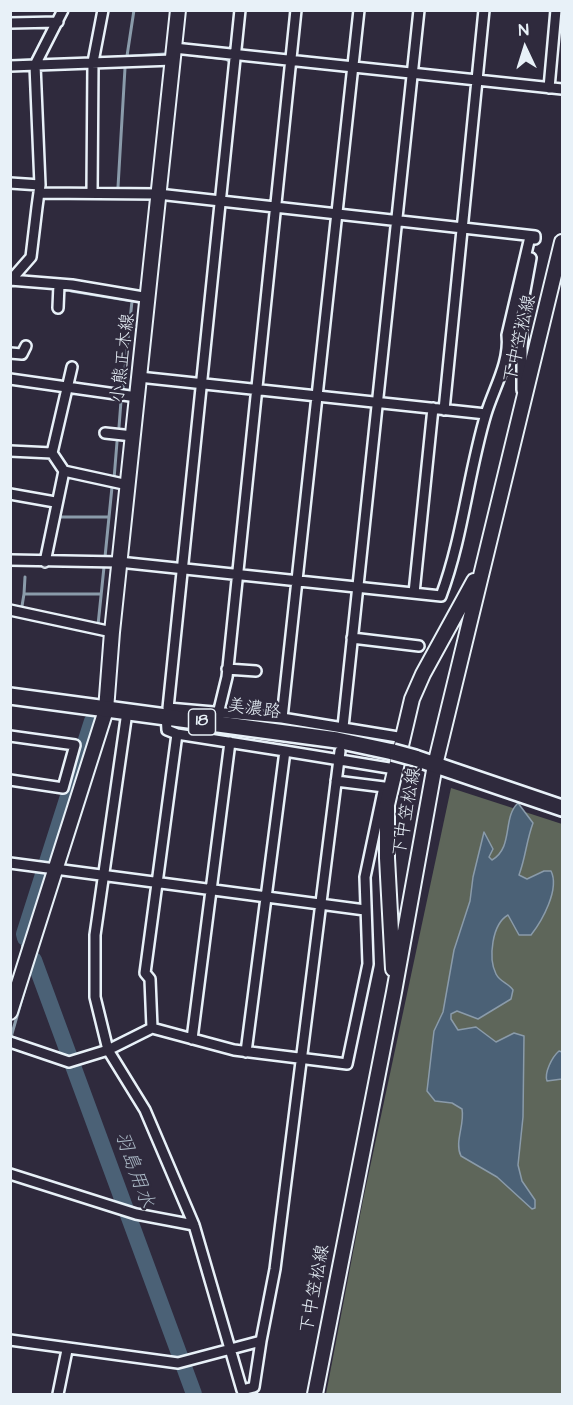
<!DOCTYPE html>
<meta charset="utf-8">
<style>
body{margin:0}
#map{position:relative;width:573px;height:1405px;overflow:hidden;background:#2f2a3d;font-family:"Architects Daughter",sans-serif}
canvas{display:block}
.frame{position:absolute;inset:0;border:12px solid #e8f1f8;pointer-events:none}
.north{position:absolute;left:495px;top:18px;width:60px;height:60px;-webkit-text-stroke:4px #2f2a3d;paint-order:stroke;rotate:356deg;font-size:16px;font-weight:700;line-height:24px;text-align:center;color:#e8f1f8}
.north::after{content:'';display:block;margin:auto;width:21px;height:27px;background:#e8f1f8;clip-path:polygon(50% 0,100% 100%,50% 72%,0 100%)}
</style>
<div id="map">
<canvas width="573" height="1405"></canvas>
<div class="frame"></div>
<div class="north">N</div>
</div>
<script>
const g = document.querySelector('canvas').getContext('2d');
g.lineJoin = 'round';
function fill(path, color) { g.fillStyle = color; g.fill(path, 'evenodd'); }
function trace(path, color, width, dash) { g.strokeStyle = color; g.lineWidth = width; g.lineCap = dash ? 'butt' : 'round'; g.setLineDash(dash || []); g.stroke(path); }
function drawText(font, color, halo, rows, align = 'center') {
  g.font = font + ' "Architects Daughter","Klee One",sans-serif'; g.lineWidth = 4.5; g.setLineDash([]); g.textBaseline = 'middle'; g.strokeStyle = halo; g.fillStyle = color; for (const [text, x, y, turn = 0] of rows) {
    g.save(); g.translate(x, y); g.rotate((+turn || 0) * Math.PI / 180); g.textAlign = isNaN(turn) ? turn : align; if (halo) g.strokeText(text, 0, 0); g.fillText(text, 0, 0); g.restore();
  }
}
const green = new Path2D(`
 M451 788 562 824V1394H326L363 1200Z`);
const water = new Path2D(`
 M518 803 533 823C526 842 526 856 519 875L527 879 544 871H551C560 889 542 921 531 935H519L508 915C492 924 488 958 496 974 500 982 508 983 513 990L511 999 478 1019 457 1011 451 1014V1019L458 1030 476 1027 496 1042 514 1033 524 1036 523 1117 518 1165 522 1181 535 1200V1208L532 1209 497 1177 461 1156C454 1142 465 1125 462 1109L452 1103 435 1101 427 1091 434 1031 443 1012 454 950 470 901 473 877 484 832 493 849 489 857 492 860C514 847 502 818 518 803Z
 M559 1051 562 1052V1079L547 1081C544 1073 552 1057 559 1051Z`);
const stream = new Path2D(`
 M232 46 235 10
 M183 54 226 59 230 62 216 197
 M127 56 134 10
 M103 58 164 54
 M47 60 89 59
 M10 61 31 60
 M118 187 125 68
 M71 291 138 302
 M199 360 215 212
 M123 388 132 301
 M119 427 121 401
 M114 479 117 442
 M57 517H109
 M105 557 112 487
 M25 577 24 594H101
 M22 606 24 594
 M98 625 104 567
 M23 948 21 932 66 791
 M11 1037 30 971`);
const river = new Path2D(`
 M25 938 24 934 92 721
 M34 960 194 1394`);
const street = new Path2D(`
 M240 10 168 708 282 718 404 738
 M10 23 58 22
 M174 48 562 89
 M10 66 173 60
 M549 88 556 10
 M10 183 40 185
 M39 193 158 194 535 236V239
 M92 193 93 62 103 10
 M10 280 72 285 149 298
 M10 281 31 257 37 207 40 185 35 65 63 10
 M58 308 59 284
 M10 353 22 354 26 346
 M139 377 486 414
 M10 379 137 397
 M522 390V307L531 258
 M444 410 484 10
 M105 433 133 436
 M10 451 52 453
 M64 471 128 485
 M10 494 55 502
 M10 560 119 562 441 596C463 537 468 474 486 414 494 388 510 362 507 335L529 241 535 236
 M45 562 64 471 52 453 72 367
 M414 593 433 408
 M10 610 112 632
 M352 638 419 646
 M227 669 256 671
 M127 712 95 935V997L108 1050 145 1110 194 1225 242 1390 254 1387 261 1341
 M166 714 167 730 177 734
 M218 714 227 677 296 10
 M282 718 359 10
 M343 727 419 10
 M10 736 75 745 63 788 10 780
 M285 751 395 769
 M10 863 365 910
 M192 1039 230 742
 M10 1042 69 1062 108 1050 152 1028
 M246 1052 285 751 177 734 145 973 150 979 152 1028 234 1050 347 1064 368 964 365 877 384 787 336 781
 M10 1174 136 1214 194 1225
 M10 1340 178 1363 261 1341 275 1269 340 751
 M58 1394 67 1350`);
const secondary = new Path2D(`
 M393 969 387 858V805L412 699 423 674 474 581
 M10 1012 106 710 112 632 178 10
 M315 1394 394 992 435 765 562 242`);
const primary = new Path2D(`
 M10 696 337 740 393 752
 M415 758 562 808`);
const primaryBridge = new Path2D(`
 M393 752 415 758`);
const shields = [
 [202,722,27]
];
const shieldNames = [
 ["18",202,722]
];
const streetNames = [
 ["下中笠松線",521,339,-77],
 ["小熊正木線",124,358,-83],
 ["美濃路",254,710,8],
 ["下中笠松線",408,812,-80],
 ["下中笠松線",316,1289,-79]
];
const waterNames = [
 ["羽島用水",133,1170,70]
];
fill(green, '#5e665a');
fill(water, '#4b6176');
trace(water, '#8a9baa', 1.5);
trace(stream, '#8a9baa', 3);
trace(river, '#4b6176', 16);
trace(street, '#e8f1f8', 14);
trace(secondary, '#e8f1f8', 18);
trace(primary, '#e8f1f8', 20);
trace(street, '#2f2a3d', 9);
trace(secondary, '#2f2a3d', 14);
trace(primary, '#2f2a3d', 15);
trace(primaryBridge, '#e8f1f8', 20, []);
trace(primaryBridge, '#2f2a3d', 15);
for (const [x, y, w] of shields) { const box = new Path2D(); box.roundRect(x - w / 2, y - 13, w, 26, 4.5); g.fillStyle = '#2f2a3d'; g.fill(box); trace(box, '#e8f1f8', 1.5); }
drawText('bold 16px', '#e8f1f8', null, shieldNames);
drawText('18px', '#e8f1f8', '#2f2a3d', streetNames);
drawText('italic 20px', '#a9b7c4', '#2f2a3d', waterNames);
</script>
